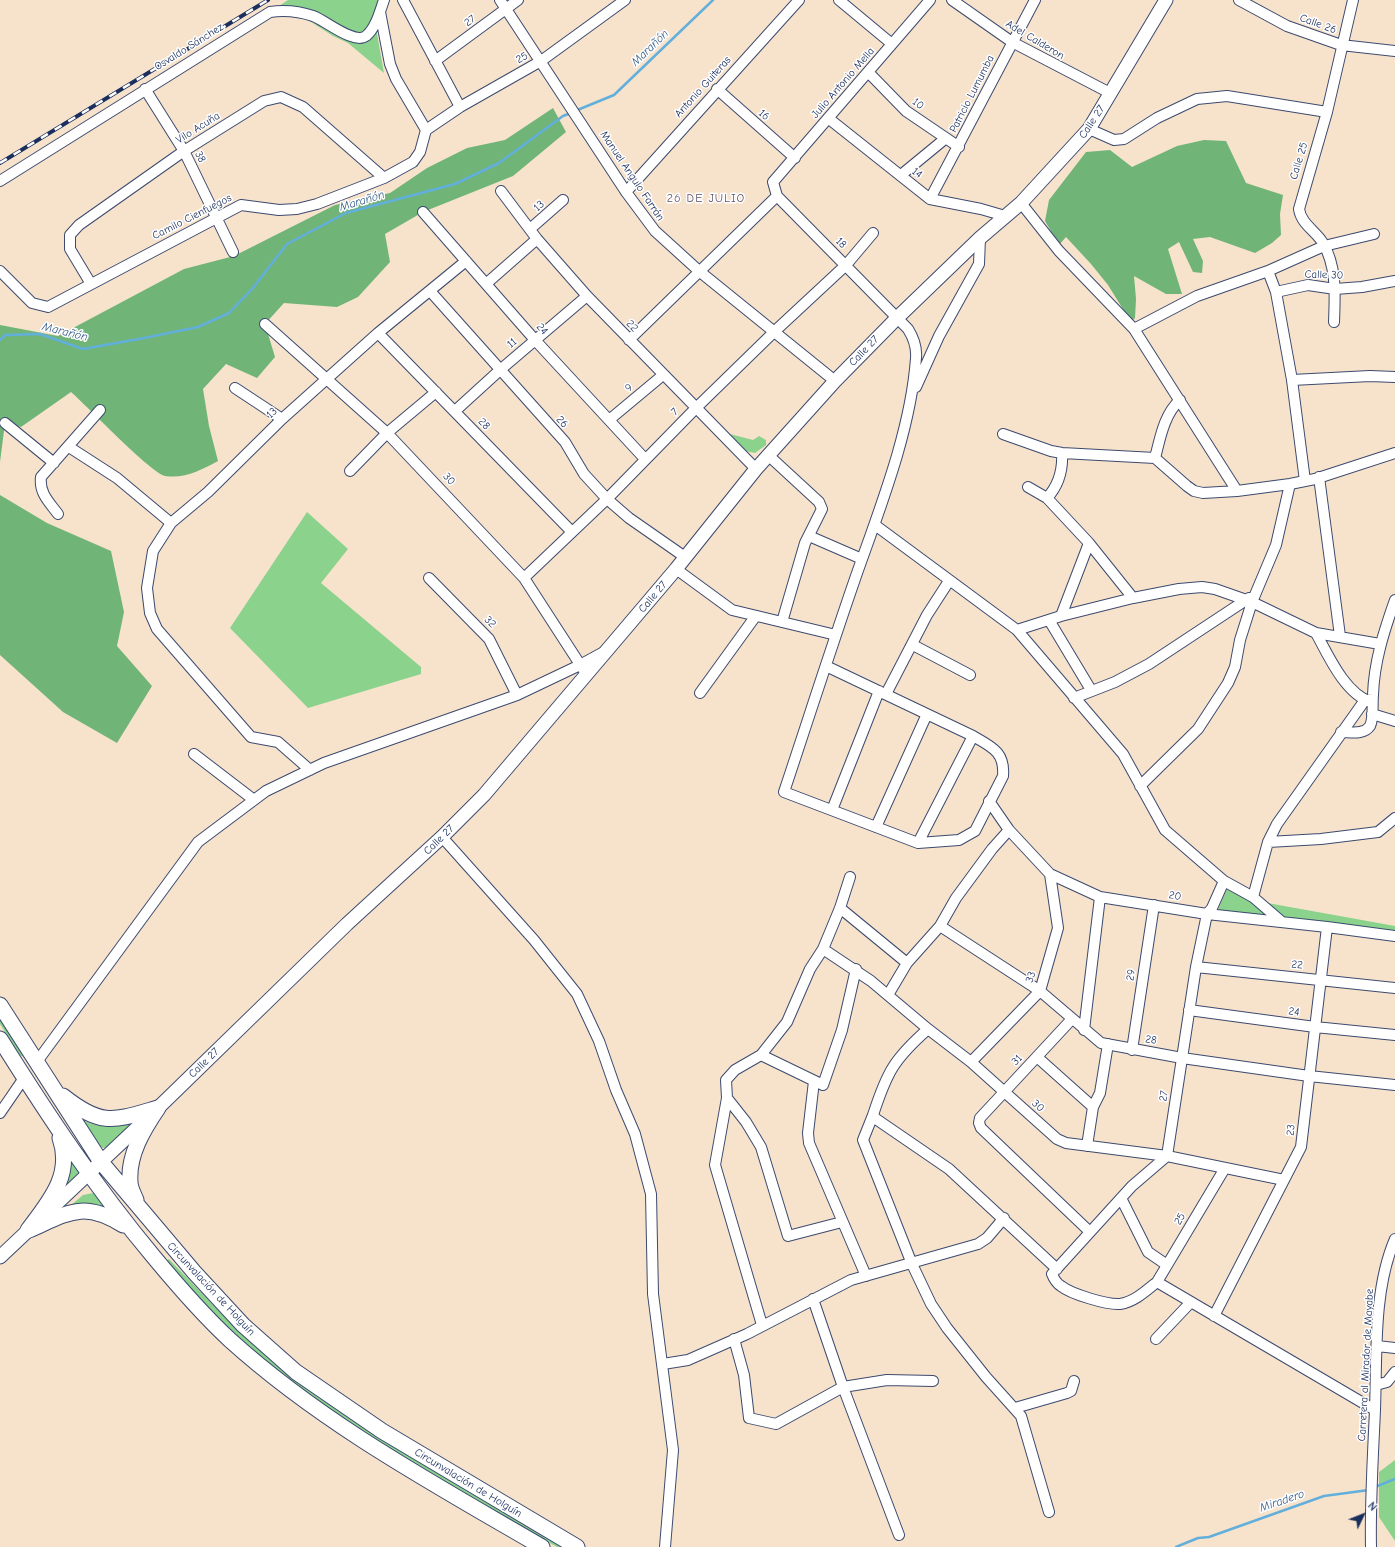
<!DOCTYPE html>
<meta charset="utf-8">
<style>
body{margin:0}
#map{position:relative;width:1395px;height:1547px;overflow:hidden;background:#f7e3cc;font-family:"Comic Neue",sans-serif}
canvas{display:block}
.north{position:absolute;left:1343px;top:1495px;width:40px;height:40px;-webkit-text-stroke:3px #fff;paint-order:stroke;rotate:47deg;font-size:11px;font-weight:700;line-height:16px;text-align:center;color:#1b2f5e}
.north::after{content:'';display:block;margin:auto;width:14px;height:18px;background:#1b2f5e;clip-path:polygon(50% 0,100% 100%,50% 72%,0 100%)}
</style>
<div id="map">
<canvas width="1395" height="1547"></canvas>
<div class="north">N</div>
</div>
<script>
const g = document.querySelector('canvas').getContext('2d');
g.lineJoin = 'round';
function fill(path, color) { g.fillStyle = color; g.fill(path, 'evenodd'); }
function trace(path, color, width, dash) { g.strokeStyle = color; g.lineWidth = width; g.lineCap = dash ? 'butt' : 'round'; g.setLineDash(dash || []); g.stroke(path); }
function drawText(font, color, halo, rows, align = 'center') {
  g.font = font + ' "Comic Neue",sans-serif'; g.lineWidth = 3; g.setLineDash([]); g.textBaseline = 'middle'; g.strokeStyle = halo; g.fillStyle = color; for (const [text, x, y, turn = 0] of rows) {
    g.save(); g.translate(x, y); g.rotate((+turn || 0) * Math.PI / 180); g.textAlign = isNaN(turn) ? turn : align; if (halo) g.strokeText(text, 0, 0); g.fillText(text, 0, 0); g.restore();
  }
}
const green = new Path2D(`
 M288 0H382L374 17 384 73 348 43 333 36 308 20 270 12Z
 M730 434 753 440 759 436 766 440V445L755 453 745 451 728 436Z
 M307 512 348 549 321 583 421 667V674L308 708 230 628Z
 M1227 889 1251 900 1395 926V933L1218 910Z
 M0 1015 22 1052 24 1057 19 1055 0 1024Z
 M77 1118C102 1129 115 1130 139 1118L109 1148 94 1147Z
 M66 1151 83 1174 61 1193Z
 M98 1192 122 1220 70 1206 83 1195Z
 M169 1259 237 1330 298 1380 353 1421 465 1490 564 1547H557C446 1486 334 1422 239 1338 213 1314 189 1287 165 1262Z
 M1395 1460V1541L1379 1517V1472Z`);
const forest = new Path2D(`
 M553 108 566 132 513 176 423 212 385 234 390 262 358 297 337 307 284 303 265 324 275 357 257 378 226 364 203 389 209 426 218 461C201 470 185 479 165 476 152 474 86 405 71 392L21 427 5 423 0 462V325L58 336 184 269 234 256 335 205 390 193 427 168 467 148 505 140Z
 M1204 140 1226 141 1246 183 1283 195 1280 214 1281 235 1272 243 1255 253 1210 237 1193 239 1203 261 1202 273 1193 272 1179 242 1168 249 1182 294H1166L1134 276 1136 299 1135 318 1131 322 1108 285 1091 264 1066 237 1059 245 1045 221 1049 200 1086 152 1110 150 1132 167 1177 146Z
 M0 495 47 523 111 551 124 612 117 646 152 686 117 743 63 712 0 655Z`);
const stream = new Path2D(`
 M575 111 614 95 713 0
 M0 340 5 335 40 334 83 349 139 339 198 327 229 313 252 289 287 244 346 213 455 184 499 163 563 116 571 113
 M1375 1487 1395 1479
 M1176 1547 1198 1538 1209 1537 1324 1496 1369 1490`);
const minor = new Path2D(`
 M403 0 460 107
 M500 0 626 192 655 231 699 271 835 381
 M839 0 892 44
 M952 0 1012 42 1110 93
 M1239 0 1287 26 1341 45 1395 51
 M380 12 390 64 396 79 426 130
 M435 61 518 0
 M868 72 906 111 959 147
 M145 89 184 151 233 252
 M717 89 795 158
 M828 118 930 199 981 209 1005 216
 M1089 129 1114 140 1124 139 1157 118 1197 99 1227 96 1327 112
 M426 130 460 107 541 61 625 0
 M901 175 946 138
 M0 181 270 12C284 10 298 11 313 16 325 20 354 45 366 36 376 28 380 11 384 0
 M501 191 537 239 587 296 756 469
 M626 192 799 0
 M930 199 1035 0
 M1021 203 1059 251 1134 329 1237 491
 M423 212 535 340 645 459
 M530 229 563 200
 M0 271 32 303 48 307 241 205 279 210 297 209 317 204 384 178 413 162 420 152 426 130
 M1268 271 1276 292 1292 380 1305 481
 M487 283 537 239
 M91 284 70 249V235L79 225 184 151 264 101 281 97 303 107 384 178
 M430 291 565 442 584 474 607 499 629 518 685 557
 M1276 292 1308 285 1335 289 1362 287 1395 281
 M1334 322C1335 295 1337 267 1323 243 1316 231 1301 224 1299 209L1327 112 1353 0
 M265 324 387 433 524 578 583 669
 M1134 329 1197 296 1268 271 1324 246 1374 234
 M378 333 572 532
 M629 340 777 196
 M1292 380 1370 376 1395 377
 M916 387 939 336 979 264 980 238
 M235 388 282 419
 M455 411 500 370 587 296
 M609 420 663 375
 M5 423 54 463
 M1003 434 1051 451 1062 453 1155 458 1187 486 1194 491 1203 493 1237 491 1290 484 1315 479 1395 453
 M69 447 117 478 171 523
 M768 455 819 502 822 509 805 543 782 622
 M1155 458C1160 439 1164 414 1180 400
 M350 471 387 433 436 392
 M1319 477 1340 636
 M1028 487 1047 498 1089 543 1133 598
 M1047 498C1059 485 1063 470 1062 453
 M58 514C49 502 39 493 41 477L100 410
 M875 525 1017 630 1123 754 1165 830 1224 881 1253 897 1282 922
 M809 536 862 559
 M676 569 732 610 836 635
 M429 578 489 639 517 695
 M524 578 607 499 696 408 775 331 846 265 873 233
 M1061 616 1089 543
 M1049 620 1091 690
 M1017 630 1061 616 1133 598 1179 589 1202 587 1215 589 1252 602 1316 633 1380 644
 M1316 633C1328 655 1345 694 1371 702
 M913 645 970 675
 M826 666 973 736C992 747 1005 752 1003 776L975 831 959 840 918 843 784 792C808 720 831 648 856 576 880 508 911 430 916 358 917 347 913 337 908 329L777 196 773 182 930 0
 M700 693 755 617
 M886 694 927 615 949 581
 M1074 698 1115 682 1149 664 1249 598
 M1372 714 1395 721
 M1341 732C1351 732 1364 735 1370 726 1374 718 1372 704 1373 695 1374 662 1384 631 1395 600
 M194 754 254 800
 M310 770 278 742 251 737 157 629 150 613 147 588 153 551 171 523 208 492 282 419 378 333 466 261
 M1140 786 1198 729 1228 683 1235 667 1240 640 1252 602 1276 545 1290 484
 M989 801 1009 830 1050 874 1100 897 1207 914 1327 927 1395 936
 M832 810 879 691
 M876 827 927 714
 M442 837 534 940 577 994 599 1041 616 1090 635 1134 651 1194 653 1294 673 1450 665 1547
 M1268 842 1321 839 1378 832 1395 818
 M918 843 973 736
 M1224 881 1212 908 1207 914 1196 967 1167 1156 1132 1186 1052 1274C1054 1279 1056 1283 1061 1286 1071 1294 1107 1305 1120 1304 1134 1302 1146 1291 1157 1282L1225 1168
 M1253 897 1268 842 1277 824 1365 700
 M840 908 907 963
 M940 926 1040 991 1101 1043 1182 1058 1309 1076 1395 1085
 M823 949 871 981 928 1029 971 1062 1057 1139 1066 1143 1167 1156 1284 1180
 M1196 967 1395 988
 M888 995 907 963 940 926 956 898 992 849 1009 830
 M1189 1010 1315 1027 1395 1035
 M1071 1020 980 1118 979 1123 981 1128 1090 1232
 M928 1029C894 1059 887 1072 873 1115L876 1119 949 1169 1057 1269
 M1084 1030 1100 897
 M1132 1050 1154 905
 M761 1055 823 1085 842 1030 856 969
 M1037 1057 1093 1107
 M971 1062 1040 991 1058 928 1050 874
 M36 1063 198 842 266 791 324 763 517 695 580 665 602 653
 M814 1081 808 1133 809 1143 866 1276
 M727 1098 746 1122 761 1147 788 1236 842 1222
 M0 1113 24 1078
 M873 1115 863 1140 912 1264 931 1304 947 1328 986 1377 1021 1416 1049 1512
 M1087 1146 1093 1107 1100 1093 1108 1044
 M1121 1198 1148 1252 1167 1265
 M1157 1282 1375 1410
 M813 1299 843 1387 899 1535
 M1214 1316 1301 1147 1327 927
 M762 1325 715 1165 727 1098 726 1080 735 1070 761 1055 787 1022 810 969 823 949 840 908 850 877
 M734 1339 744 1375 749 1418 776 1424 843 1387 887 1380 933 1381
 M1156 1339 1191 1302
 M1377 1346 1395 1348
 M663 1364 688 1360 747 1334 851 1280 978 1244 987 1238 1004 1218
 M1376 1385 1387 1382 1395 1372
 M1015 1408 1067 1393 1071 1391 1074 1381
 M1371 1547C1370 1501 1373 1456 1375 1410 1377 1355 1373 1290 1395 1239`);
const major = new Path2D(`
 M0 1257 158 1108 347 924 442 837 484 795 676 569 756 469 835 381 897 318 980 238 1021 203 1089 129 1166 0`);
const highway = new Path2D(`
 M0 1005 101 1162 194 1272 243 1325 296 1372 382 1431 577 1547
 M0 1039C47 1114 96 1188 153 1256 177 1285 202 1314 230 1340 323 1424 434 1484 542 1547
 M63 1096C102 1127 113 1121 158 1108
 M136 1200C134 1195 130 1188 130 1182 128 1155 143 1130 158 1108
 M28 1230C49 1202 73 1175 60 1138
 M29 1230C68 1213 83 1200 123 1225`);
const rail = new Path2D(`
 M0 163 268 0`);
const streetNames = [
 ["27",470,21,-36],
 ["Calle 26",1318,24,20],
 ["Adel Calderon",1035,40,31],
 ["Osvaldo Sánchez",189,47,-32],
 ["25",522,58,-30],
 ["Julio Antonio Mella",843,83,-49],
 ["Antonio Guiteras",703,87,-48],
 ["Patricio Lumumba",972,94,-63],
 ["10",918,104,38],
 ["16",764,115,41],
 ["Calle 27",1092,122,-56],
 ["Vilo Acuña",198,128,-32],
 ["38",200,157,63],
 ["Calle 25",1299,161,-73],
 ["14",917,173,39],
 ["Manuel Angulo Farrán",632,176,56],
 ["13",539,206,-42],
 ["Camilo Cienfuegos",192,217,-27],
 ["18",841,243,45],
 ["Calle 30",1324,275,2],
 ["22",632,326,46],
 ["24",542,329,49],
 ["11",512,343,-40],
 ["Calle 27",864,351,-46],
 ["9",629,388,-40],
 ["7",675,412,-45],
 ["13",272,413,-44],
 ["26",562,422,48],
 ["28",484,424,46],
 ["30",449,479,47],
 ["Calle 27",653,597,-50],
 ["32",490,622,45],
 ["Calle 27",439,840,-44],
 ["20",1175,896,10],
 ["22",1297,965,6],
 ["29",1131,975,-81],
 ["33",1031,977,-73],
 ["24",1294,1012,8],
 ["28",1151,1040,9],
 ["31",1017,1060,-47],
 ["Calle 27",204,1063,-44],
 ["27",1164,1096,-82],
 ["30",1038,1106,41],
 ["23",1291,1130,-83],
 ["25",1180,1219,-59],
 ["Circunvalación de Holguín",211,1289,47],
 ["Carretera al Mirador de Mayabe",1366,1365,-87],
 ["Circunvalación de Holguín",468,1483,31]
];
const waterNames = [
 ["Marañón",650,48,-44],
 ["Marañón",362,201,-17],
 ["Marañón",65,332,14],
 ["Miradero",1282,1501,-19]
];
const neighbourhoodNames = [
 ["26 DE JULIO",706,199]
];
fill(green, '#8bd28c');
fill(forest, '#70b478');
trace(stream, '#62afdb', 2.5);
trace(minor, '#3c4a6e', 12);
trace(major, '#3c4a6e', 15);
trace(highway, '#3c4a6e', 17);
trace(minor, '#fff', 10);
trace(major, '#fff', 13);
trace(highway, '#fff', 15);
trace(rail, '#1b2f5e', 4);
trace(rail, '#fff', 2.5, [8]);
drawText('11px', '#1b2f5e', '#fff', streetNames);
drawText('italic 12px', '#345c8a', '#fff', waterNames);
g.letterSpacing = '1px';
drawText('12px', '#5e5368', '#fff', neighbourhoodNames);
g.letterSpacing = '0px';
</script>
